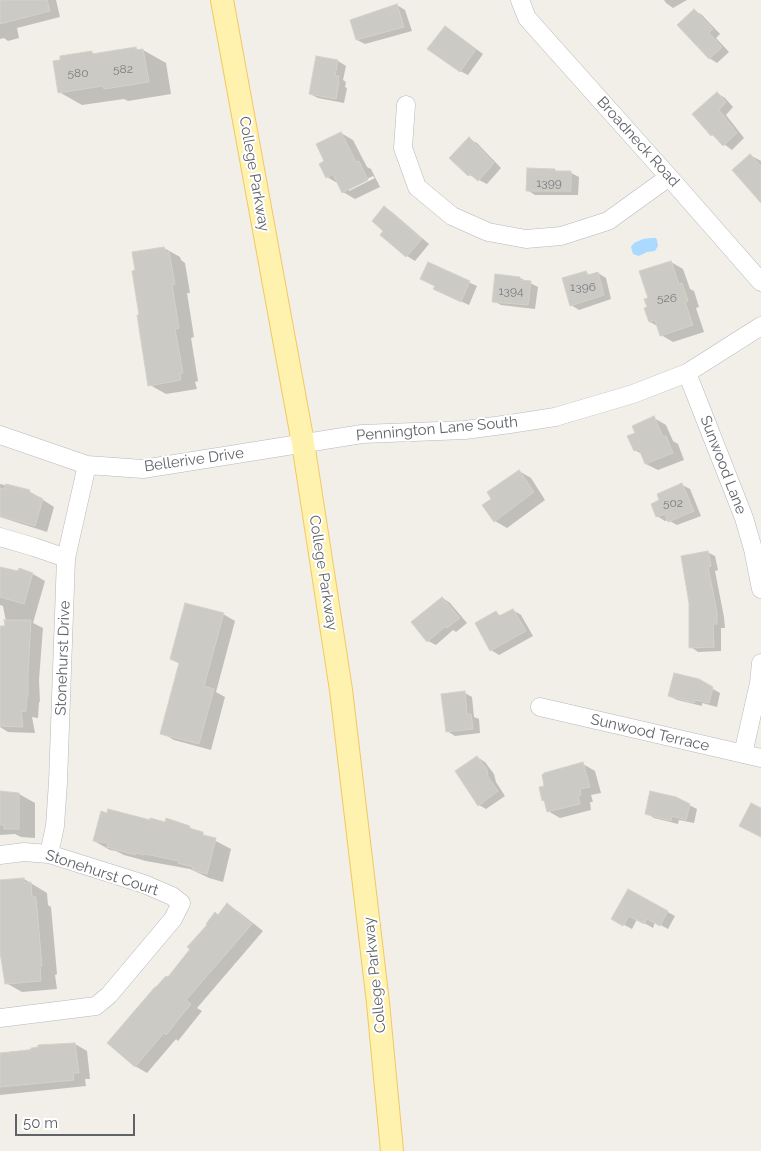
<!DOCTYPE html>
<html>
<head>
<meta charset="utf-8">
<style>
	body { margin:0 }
	#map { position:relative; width:761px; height:1151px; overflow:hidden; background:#f1efe8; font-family:Raleway,sans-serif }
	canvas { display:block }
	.scale { position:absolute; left:15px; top:1114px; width:120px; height:22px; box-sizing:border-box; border:2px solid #5f6368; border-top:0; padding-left:6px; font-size:15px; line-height:18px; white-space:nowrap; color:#5f6368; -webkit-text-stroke:4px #fff; paint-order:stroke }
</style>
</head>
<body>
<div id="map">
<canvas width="761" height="1151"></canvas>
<div class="scale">50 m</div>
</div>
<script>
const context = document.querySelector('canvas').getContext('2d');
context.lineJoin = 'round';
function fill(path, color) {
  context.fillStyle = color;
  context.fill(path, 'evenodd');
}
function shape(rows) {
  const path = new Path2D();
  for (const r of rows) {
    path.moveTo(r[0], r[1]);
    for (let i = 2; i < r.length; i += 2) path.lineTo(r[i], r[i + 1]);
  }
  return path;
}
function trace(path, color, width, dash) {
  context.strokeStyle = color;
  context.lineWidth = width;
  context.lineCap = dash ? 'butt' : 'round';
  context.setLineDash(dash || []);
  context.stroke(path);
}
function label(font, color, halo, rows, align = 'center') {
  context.font = font + ' Raleway,sans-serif';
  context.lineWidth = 4;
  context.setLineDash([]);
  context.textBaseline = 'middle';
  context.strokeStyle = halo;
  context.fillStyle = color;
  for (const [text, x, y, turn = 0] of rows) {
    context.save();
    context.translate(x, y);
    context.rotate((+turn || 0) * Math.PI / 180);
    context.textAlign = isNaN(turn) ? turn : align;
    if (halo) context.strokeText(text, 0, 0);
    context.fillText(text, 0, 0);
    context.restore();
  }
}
const water = shape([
	[651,238,656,238,657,240,658,246,655,251,647,252,639,256,633,254,631,247,634,243,643,239]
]);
const shadow = shape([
	[0,0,56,0,60,17,17,28,19,38,8,41,4,38,0,39],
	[664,0,687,0,673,8,666,3],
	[397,5,405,10,412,31,365,44,357,40],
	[694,10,702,15,720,34,716,38,729,52,717,63,709,58],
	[453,32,483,54,468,75,460,71],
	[135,48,140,50,143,50,166,63,171,94,128,101,124,99,82,105,59,92,91,52,96,55],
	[317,57,338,61,346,66,343,80,346,82,345,87,347,88,344,103,318,98,310,94],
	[717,93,725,98,733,107,726,115,744,138,732,150,712,135],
	[341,133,353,140,367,167,371,169,380,187,355,199,343,192,339,184,327,177,326,162],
	[373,176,375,178,349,191,349,188],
	[469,139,477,143,501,168,487,184,469,175],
	[750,155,761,161,761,201],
	[554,170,558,172,571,173,579,177,578,195,535,195,527,190],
	[384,208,392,212,429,244,415,261,407,256,382,235,385,231],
	[164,248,180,257,181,260,185,263,190,293,187,293,194,337,191,338,198,381,195,382,197,389,166,394,150,385,141,315],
	[671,262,683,269,690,289,694,291,699,307,696,308,704,332,673,342,661,335,659,327,650,322,649,308,649,298],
	[428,264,477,286,469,305,443,293,436,287,421,279],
	[586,273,591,275,598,273,606,278,611,299,579,310,571,305],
	[520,278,538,287,535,309,501,305,493,301],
	[654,418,666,425,673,441,678,444,684,460,658,470,646,464,643,455,635,450,636,434],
	[519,471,531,478,545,500,507,528,495,521,493,499],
	[0,484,29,491,54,507,47,532,0,517],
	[682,485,690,489,701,516,677,525,668,520,665,521,657,516],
	[707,552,715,556,718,570,715,571,724,617,725,628,721,628,721,651,698,652,691,647],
	[0,568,33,574,45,581,33,623,43,628,39,680,40,702,39,702,38,718,32,717,35,733,8,732,0,727,0,627,7,627,3,606,0,605],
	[443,598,450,603,467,623,456,632,453,630,436,645,428,641],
	[513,610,521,615,533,636,499,655,491,650,496,613,502,616],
	[223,614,235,621,216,692,225,697,211,750,174,740,162,733],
	[699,681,720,693,717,707,702,703,702,706,677,700,669,696],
	[465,693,472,697,474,717,479,719,480,733,455,736,447,731],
	[477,757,485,762,494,774,496,782,505,796,486,809,479,805],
	[583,764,595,771,601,793,591,795,593,802,590,802,591,810,560,818,548,811,546,802,543,800],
	[0,791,19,794,35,803,35,838,21,837,15,834,0,835],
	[689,805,697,809,694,823,679,820,678,824,654,818,646,813],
	[151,821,189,827,231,849,223,882,209,878,190,869,146,861,124,855,116,851,110,850,94,841],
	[24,879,47,893,48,905,51,907,57,974,55,975,57,989,22,992,6,983,0,938,0,881],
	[628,890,675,916,668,929,655,922,653,928,637,919,632,929,613,919],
	[228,905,239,912,263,931,197,1008,202,1011,178,1041,176,1039,147,1073,135,1066,218,916],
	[75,1044,87,1051,90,1079,85,1079,86,1086,0,1095,0,1053]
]);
const building = shape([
	[0,0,47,0,50,11,0,24,0,0],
	[397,4,404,27,356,40,350,20,397,4],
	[694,9,713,29,709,33,722,47,709,59,677,25,694,9],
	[445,26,476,49,460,72,427,49,445,26],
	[136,47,136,50,143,49,149,82,104,89,103,86,58,93,53,61,60,60,60,56,92,51,92,54,98,53,136,47],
	[316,56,338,60,335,76,339,76,338,82,339,82,336,99,309,94,316,56],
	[717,92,726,102,719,110,737,133,723,146,712,134,711,136,692,114,717,92],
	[341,132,356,162,359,161,368,180,342,193,333,174,326,178,319,164,324,161,316,144,341,132],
	[469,137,494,163,478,181,470,174,468,176,449,158,469,137],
	[750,154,761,166,761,203,732,170,750,154],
	[527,168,555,169,555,171,571,171,571,191,526,191,527,168],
	[384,206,422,239,406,257,380,235,383,231,372,221,384,206],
	[164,247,166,253,169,252,175,284,172,285,179,328,175,329,183,373,180,373,181,380,148,386,137,315,139,315,132,271,135,270,132,252,164,247],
	[671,261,679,284,682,283,688,301,685,302,693,325,660,336,655,320,649,322,644,308,647,307,644,299,648,298,639,271,671,261],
	[428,262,470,281,461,302,433,289,435,286,420,279,428,262],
	[586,271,588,275,598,272,604,295,570,306,562,278,586,271],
	[495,274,520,277,520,280,531,281,528,305,492,302,495,274],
	[654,416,663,437,666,436,673,453,645,464,639,449,634,451,627,436,635,433,632,426,654,416],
	[519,470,534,492,494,522,482,505,491,499,487,492,519,470],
	[682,483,694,511,668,522,665,514,656,517,651,504,659,500,657,494,682,483],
	[6,484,30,490,29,492,43,499,35,526,0,516,0,488,4,489,6,484],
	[708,551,711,566,708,567,717,612,717,624,713,624,714,647,689,648,689,603,681,556,708,551],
	[0,567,18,571,19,568,33,573,24,604,0,597,0,567],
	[442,597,460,618,447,628,446,626,427,642,411,622,442,597],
	[185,603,224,613,204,686,214,689,199,744,160,734,179,663,170,659,185,603],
	[513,609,526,631,490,651,475,623,496,611,499,616,513,609],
	[4,620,31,620,28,673,28,696,27,696,26,712,21,711,23,727,0,726,0,626,5,626,4,620],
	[674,673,699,679,713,687,709,703,695,700,694,703,668,696,674,673],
	[465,691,467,714,471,714,473,729,446,732,441,694,465,691],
	[477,756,487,769,488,777,498,791,478,806,455,771,477,756],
	[583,762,590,787,580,789,581,795,578,796,580,804,547,812,544,800,542,801,539,787,544,786,542,775,544,773,583,762],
	[0,791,19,793,19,829,4,829,4,825,0,825,0,791],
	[650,791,676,797,690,804,686,820,672,816,671,821,645,814,650,791],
	[751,803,761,808,761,837,739,826,751,803],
	[108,809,150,820,150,818,165,822,166,818,190,826,189,828,203,832,203,835,216,838,207,874,192,870,193,867,178,863,179,861,145,854,144,855,136,853,135,855,107,847,108,843,93,841,101,811,107,813,108,809],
	[24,878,24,883,31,882,32,897,36,897,42,966,40,966,41,981,5,984,0,952,0,880,24,878],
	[628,889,668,911,660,926,647,919,644,924,629,916,623,926,611,919,628,889],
	[227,903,252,924,186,1000,191,1004,166,1035,164,1033,135,1067,107,1043,155,987,156,987,166,976,168,977,190,949,187,947,207,925,206,924,215,912,218,915,227,903],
	[75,1043,79,1073,73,1073,74,1080,0,1087,0,1053,31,1050,31,1048,38,1047,38,1045,75,1043]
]);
const minor = shape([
	[520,0,527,18,669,177,761,282],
	[406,105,403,148,417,187,452,216,488,232,526,239,561,236,608,221,669,177],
	[687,373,744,518,753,549,761,589],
	[0,435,87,465,143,469,362,434,465,430,510,424,555,417,633,394,687,373,761,326],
	[0,537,34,547,66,558],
	[540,707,761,758],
	[743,754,759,683,761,663],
	[49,854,55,826,58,782,66,558,87,465],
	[0,855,24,852,49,854,144,884,172,896,181,903,173,919,109,995,96,1006,0,1018]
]);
const major = shape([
	[222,0,303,443,341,690,378,1003,392,1151]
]);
const numberNames = [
	["582",123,69],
	["580",78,73],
	["1399",549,183],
	["1396",583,287],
	["1394",511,291],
	["526",667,298],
	["502",673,503]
];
const streetNames = [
	["Broadneck Road",638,142,48],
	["College Parkway",254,174,80],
	["Pennington Lane South",437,429,-5],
	["Bellerive Drive",194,460,-8],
	["Sunwood Lane",723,465,69],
	["College Parkway",323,573,81],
	["Stonehurst Drive",63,658,-88],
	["Sunwood Terrace",650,733,13],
	["Stonehurst Court",102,873,18],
	["College Parkway",375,975,-96]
];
fill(water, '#aadaff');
fill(shadow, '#0003');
fill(building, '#cccac5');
trace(building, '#d6d1c6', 1);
trace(minor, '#b5b8bc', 19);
trace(major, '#f2c960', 24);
trace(minor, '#fff', 18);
trace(major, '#fff2af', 22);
label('12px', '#7a7d7f', null, numberNames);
label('15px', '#5f6368', '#fff', streetNames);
</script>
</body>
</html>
